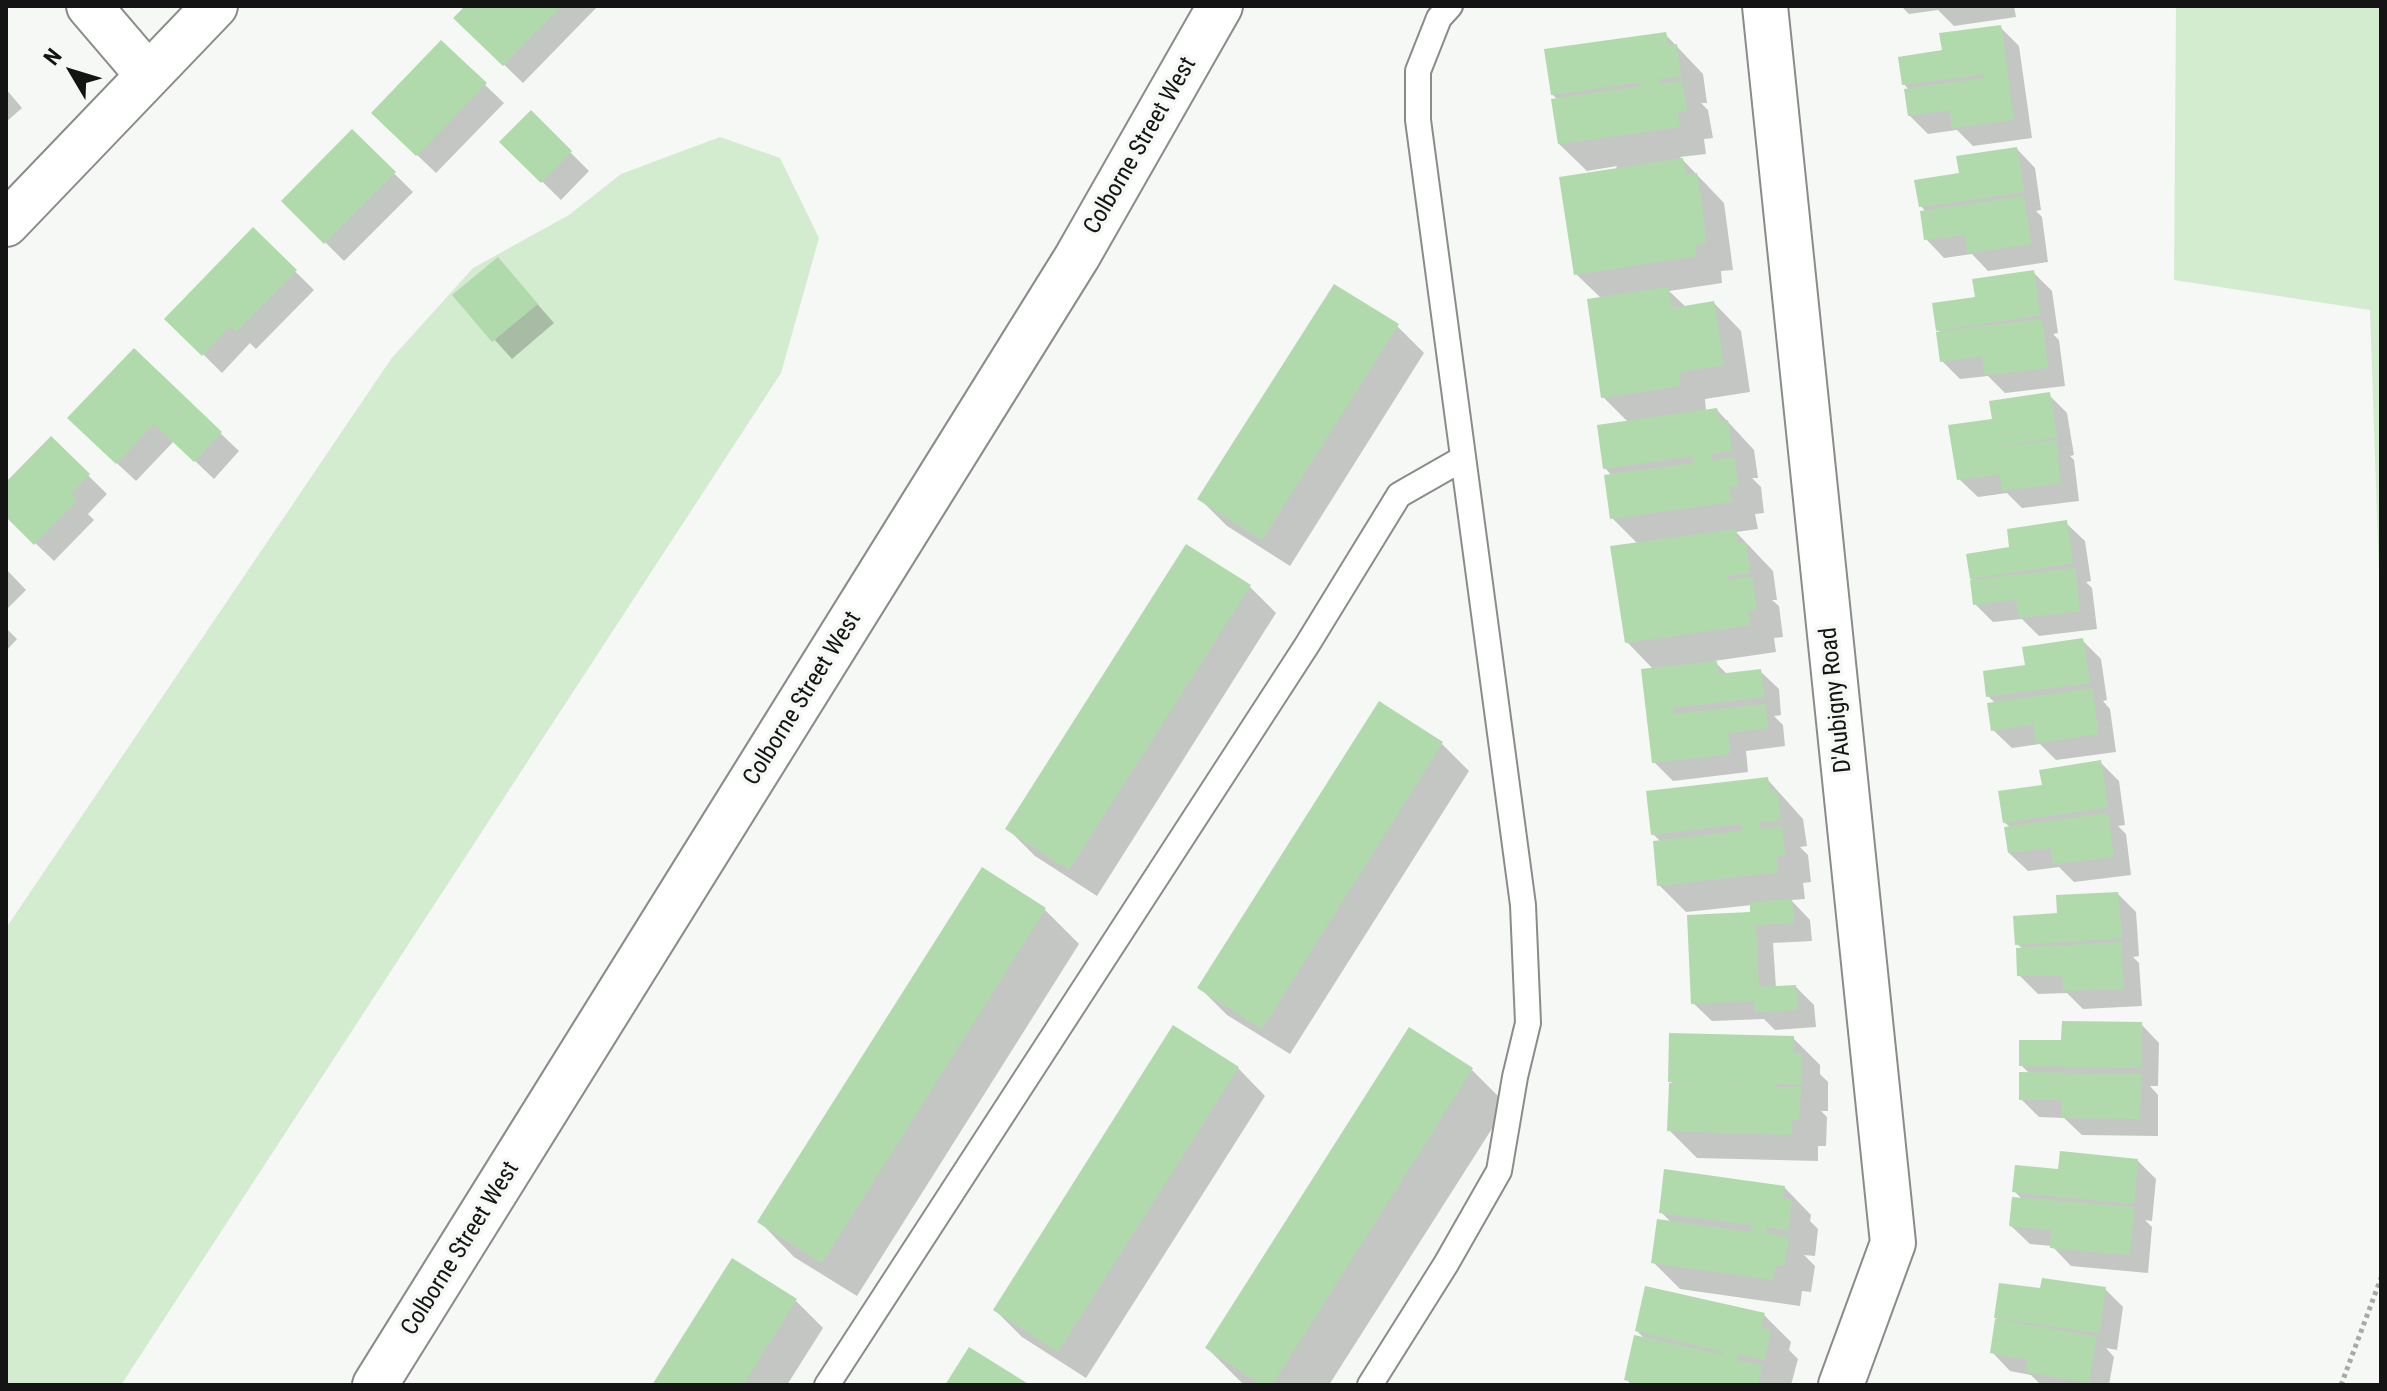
<!DOCTYPE html>
<html>
<head>
<meta charset="utf-8">
<style>
	body { margin:0 }
	#map { position:relative; width:2387px; height:1391px; overflow:hidden; background:#f5f8f4; font-family:"Roboto Condensed",sans-serif }
	canvas { display:block }
	.frame { position:absolute; inset:0; border:8px solid #131413; pointer-events:none }
	.north { position:absolute; left:32px; top:32px; width:80px; height:80px; -webkit-text-stroke:6px #f5f8f4; paint-order:stroke; rotate:308deg; font-size:22px; font-weight:700; line-height:32px; text-align:center; color:#131413 }
	.north::after { content:''; display:block; margin:auto; width:28px; height:36px; background:#131413; clip-path:polygon(50% 0,100% 100%,50% 72%,0 100%) }
</style>
</head>
<body>
<div id="map">
<canvas width="2387" height="1391"></canvas>
<div class="frame"></div>
<div class="north">N</div>
</div>
<script>
const context = document.querySelector('canvas').getContext('2d');
context.lineJoin = 'round';
function fill(path, color) {
  context.fillStyle = color;
  context.fill(path, 'evenodd');
}
function shape(rows) {
  const path = new Path2D();
  for (const r of rows) {
    path.moveTo(r[0], r[1]);
    for (let i = 2; i < r.length; i += 2) path.lineTo(r[i], r[i + 1]);
  }
  return path;
}
function trace(path, color, width, dash) {
  context.strokeStyle = color;
  context.lineWidth = width;
  context.lineCap = dash ? 'butt' : 'round';
  context.setLineDash(dash || []);
  context.stroke(path);
}
function label(font, color, halo, rows, align = 'center') {
  context.font = font + ' "Roboto Condensed",sans-serif';
  context.lineWidth = 7;
  context.setLineDash([]);
  context.textBaseline = 'middle';
  context.strokeStyle = halo;
  context.fillStyle = color;
  for (const [text, x, y, turn = 0] of rows) {
    context.save();
    context.translate(x, y);
    context.rotate((+turn || 0) * Math.PI / 180);
    context.textAlign = isNaN(turn) ? turn : align;
    if (halo) context.strokeText(text, 0, 0);
    context.fillText(text, 0, 0);
    context.restore();
  }
}
const green = shape([
	[2176,6,2381,6,2381,635,2370,310,2174,280],
	[720,137,780,158,819,238,781,373,121,1385,6,1385,6,928,391,359,473,268,569,215,621,174]
]);
const shadow = shape([
	[468,6,598,6,523,83,456,18],
	[1901,6,2014,6,2016,17,1954,26,1938,10,1909,14],
	[2000,27,2019,46,2032,138,1973,146,1957,130,1928,134,1909,115,1909,90,1904,84,1944,52],
	[1665,34,1703,74,1707,103,1701,103,1708,110,1713,138,1704,139,1706,154,1680,157,1724,203,1733,270,1721,271,1722,283,1669,291,1686,307,1714,303,1741,331,1750,392,1705,399,1706,411,1717,410,1754,450,1758,478,1752,478,1761,487,1764,513,1755,514,1758,529,1736,532,1773,571,1777,600,1772,600,1779,606,1783,637,1774,638,1776,652,1714,661,1728,675,1760,671,1779,689,1781,715,1774,716,1783,725,1785,746,1746,751,1748,772,1673,781,1654,762,1654,670,1627,642,1638,544,1612,518,1612,476,1605,468,1628,422,1603,397,1602,299,1576,274,1617,166,1587,171,1559,144,1558,100,1552,94],
	[441,43,504,103,436,173,392,131],
	[6,89,22,108,6,122],
	[531,113,589,171,561,200,502,142],
	[352,132,413,192,344,261,284,201],
	[2017,149,2035,168,2041,210,2036,211,2042,217,2048,262,1988,271,1972,254,1944,258,1926,239,1926,212,1921,206,1961,175],
	[253,230,314,290,256,349,250,343,222,373,167,318],
	[498,259,554,323,512,359,455,296],
	[2033,272,2052,291,2058,333,2053,334,2059,340,2065,386,2005,393,1988,376,1960,379,1942,361,1942,334,1938,330,1977,298],
	[1397,326,1424,353,1290,566,1227,526,1200,499],
	[134,351,239,451,214,479,174,441,136,481,88,436],
	[2049,395,2067,413,2074,455,2070,456,2074,460,2079,501,2022,508,2007,493,1978,497,1959,479,1994,421],
	[51,439,107,494,88,514,94,520,54,561,6,515,6,485],
	[2066,523,2085,541,2091,581,2086,582,2092,588,2097,629,2039,636,2022,619,1993,622,1975,604,1968,556,2012,549],
	[6,569,26,590,6,610],
	[1249,586,1276,613,1097,896,1035,856,1008,829],
	[6,628,17,639,6,651],
	[2083,641,2101,659,2107,700,2103,701,2110,709,2116,752,2056,760,2040,744,2012,748,1993,730,1996,704,1988,696,2027,667],
	[1379,704,1442,744,1469,771,1290,1054,1227,1015,1200,988],
	[2100,762,2119,781,2125,825,2118,826,2126,834,2131,875,2074,882,2059,867,2028,871,2009,853,2011,828,2004,822,2044,787],
	[1767,779,1803,819,1807,846,1800,847,1808,855,1811,882,1803,883,1805,899,1791,900,1810,920,1812,941,1773,943,1776,988,1796,987,1814,1005,1816,1027,1775,1030,1764,1019,1712,1021,1693,1003,1753,914,1752,905,1686,912,1659,885,1661,842,1653,834],
	[2118,894,2136,912,2139,956,2133,957,2139,963,2142,1006,2083,1009,2067,993,2038,994,2019,975,2023,949,2017,944],
	[1044,909,1079,944,857,1296,794,1257,760,1222],
	[2141,1024,2159,1043,2158,1086,2150,1086,2158,1095,2158,1136,2082,1135,2064,1118,2039,1117,2021,1099,2030,1074,2021,1065,2063,1042],
	[1174,1028,1238,1068,1265,1096,1086,1378,1022,1337,995,1310],
	[1793,1038,1820,1065,1820,1074,1828,1082,1828,1111,1821,1111,1827,1117,1826,1146,1818,1146,1818,1161,1697,1158,1669,1130,1675,1086,1670,1081],
	[1472,1070,1507,1105,1329,1385,1246,1385,1242,1383,1207,1348],
	[2137,1160,2156,1179,2152,1221,2145,1220,2152,1227,2148,1273,2071,1266,2052,1246,2030,1244,2011,1226,2022,1199,2014,1191,2060,1171],
	[1784,1187,1811,1215,1810,1221,1818,1229,1815,1256,1804,1255,1815,1266,1811,1292,1802,1291,1800,1306,1680,1289,1653,1262,1672,1223,1661,1212],
	[2001,1285,2042,1291,2105,1289,2123,1307,2117,1350,2106,1348,2114,1357,2109,1385,2041,1385,2031,1375,2010,1371,1992,1352],
	[796,1301,823,1328,787,1385,654,1385],
	[1764,1315,1791,1342,1789,1350,1798,1359,1791,1385,1776,1383,1779,1385,1632,1385,1626,1379,1646,1340,1637,1331]
]);
const building = shape([
	[465,6,562,6,503,66,453,18],
	[2001,25,2014,120,1952,128,1950,110,1908,116,1904,89,1985,78,1984,74,1902,85,1898,57,1942,50,1939,33],
	[1666,32,1669,46,1677,44,1681,76,1659,79,1660,84,1682,81,1687,111,1678,112,1680,127,1558,144,1551,99,1641,86,1640,82,1551,95,1544,49],
	[441,40,487,83,416,156,371,113],
	[531,110,572,151,541,183,499,142],
	[352,129,396,172,324,244,281,201],
	[2017,147,2024,192,1919,207,1914,180,1959,173,1956,156],
	[1683,158,1686,175,1697,173,1702,206,1706,243,1695,245,1696,256,1574,275,1559,177],
	[2024,196,2031,244,1967,253,1965,235,1924,240,1920,211],
	[253,227,297,270,236,332,230,326,202,356,164,319],
	[498,257,538,304,492,342,452,295],
	[2034,270,2040,315,1936,331,1932,303,1975,297,1972,279],
	[1334,284,1399,324,1262,540,1197,499],
	[1668,287,1672,308,1714,301,1724,365,1679,372,1680,386,1601,398,1587,299],
	[2042,319,2048,368,1985,375,1982,356,1940,362,1936,332],
	[134,348,222,432,194,462,154,424,116,464,67,418],
	[2050,392,2057,437,1988,448,2056,440,2061,483,2002,491,2000,474,1957,480,1948,425,1992,419,1989,401],
	[1717,408,1720,422,1728,420,1732,451,1712,454,1712,460,1734,457,1738,486,1729,487,1732,502,1610,519,1604,475,1693,463,1692,456,1603,469,1597,425],
	[51,436,90,474,71,494,77,501,34,545,6,517,6,482],
	[2067,520,2073,563,1970,579,1966,554,2009,547,2007,529],
	[1736,529,1738,543,1746,542,1750,573,1728,576,1728,580,1752,577,1757,610,1748,611,1750,625,1625,643,1610,546],
	[1186,544,1251,585,1069,870,1005,829],
	[2075,568,2080,611,2019,618,2016,600,1973,605,1970,580],
	[2083,638,2090,683,1986,697,1983,671,2025,665,2022,647],
	[1717,661,1718,674,1761,669,1764,697,1673,708,1674,714,1765,704,1768,728,1728,733,1730,754,1652,763,1641,669],
	[2092,688,2099,734,2036,743,2033,724,1991,731,1987,703],
	[1379,701,1443,742,1262,1029,1197,988],
	[2101,760,2108,807,2003,823,1998,791,2042,785,2039,770],
	[1768,777,1770,791,1777,790,1781,820,1760,822,1761,829,1782,826,1785,856,1776,856,1779,872,1657,886,1653,841,1742,831,1741,824,1651,835,1646,791],
	[2108,813,2114,857,2053,864,2051,848,2008,853,2004,827],
	[982,867,1046,908,822,1263,757,1222],
	[2118,892,2122,938,2015,945,2013,916,2057,913,2056,895],
	[1792,899,1794,923,1756,925,1759,987,1796,985,1798,1010,1755,1012,1754,1001,1691,1004,1687,915,1750,912,1750,902],
	[2121,942,2124,989,2063,991,2062,975,2017,976,2016,948],
	[2062,1021,2142,1022,2141,1068,2019,1066,2019,1040,2061,1040],
	[1173,1025,1239,1067,1058,1352,993,1310],
	[1409,1027,1473,1068,1272,1385,1262,1385,1205,1348],
	[1669,1033,1794,1036,1794,1053,1802,1053,1802,1085,1776,1084,1776,1087,1801,1087,1799,1120,1792,1120,1792,1135,1667,1131,1669,1083,1760,1085,1668,1082],
	[2019,1072,2141,1074,2140,1119,2061,1118,2061,1100,2019,1100],
	[2060,1151,2138,1159,2134,1204,2012,1192,2015,1165,2058,1169],
	[1664,1169,1785,1186,1783,1199,1792,1200,1788,1230,1767,1227,1766,1233,1789,1237,1784,1266,1776,1265,1773,1280,1651,1263,1657,1219,1751,1232,1752,1225,1659,1213],
	[2012,1197,2134,1207,2130,1255,2050,1248,2051,1230,2009,1226],
	[732,1258,797,1299,743,1385,652,1385],
	[2042,1278,2106,1287,2099,1333,1994,1318,1999,1283,2040,1288],
	[1645,1286,1765,1313,1761,1328,1771,1330,1764,1360,1738,1354,1737,1360,1762,1366,1758,1385,1646,1385,1624,1380,1634,1335,1723,1355,1724,1352,1635,1331],
	[1995,1319,2097,1337,2089,1383,2026,1372,2028,1360,1990,1353],
	[969,1347,1030,1385,945,1385]
]);
const path = shape([
	[2341,1385,2381,1278]
]);
const service = shape([
	[827,1385,1307,645,1399,495,1462,459],
	[1370,1385,1446,1264,1499,1171,1515,1077,1528,1023,1523,905,1418,120,1418,71,1439,18,1450,6]
]);
const minor = shape([
	[89,6,148,75],
	[1765,6,1893,1243,1841,1385],
	[6,224,215,6]
]);
const secondary = shape([
	[375,1385,1077,257,1220,6]
]);
const streetNames = [
	["Colborne Street West",1141,146,-60],
	["Colborne Street West",803,699,-58],
	["D'Aubigny Road",1837,700,-96],
	["Colborne Street West",461,1249,-58]
];
fill(green, '#d3eccf');
fill(shadow, '#0003');
fill(building, '#b0daab');
trace(service, '#898c88', 28);
trace(minor, '#898c88', 48);
trace(secondary, '#898c88', 48);
trace(path, '#a7a9a6', 5, [4, 4]);
trace(service, '#fff', 24);
trace(minor, '#fff', 44);
trace(secondary, '#fff', 44);
label('24px', '#131413', '#f5f8f4', streetNames);
</script>
</body>
</html>
